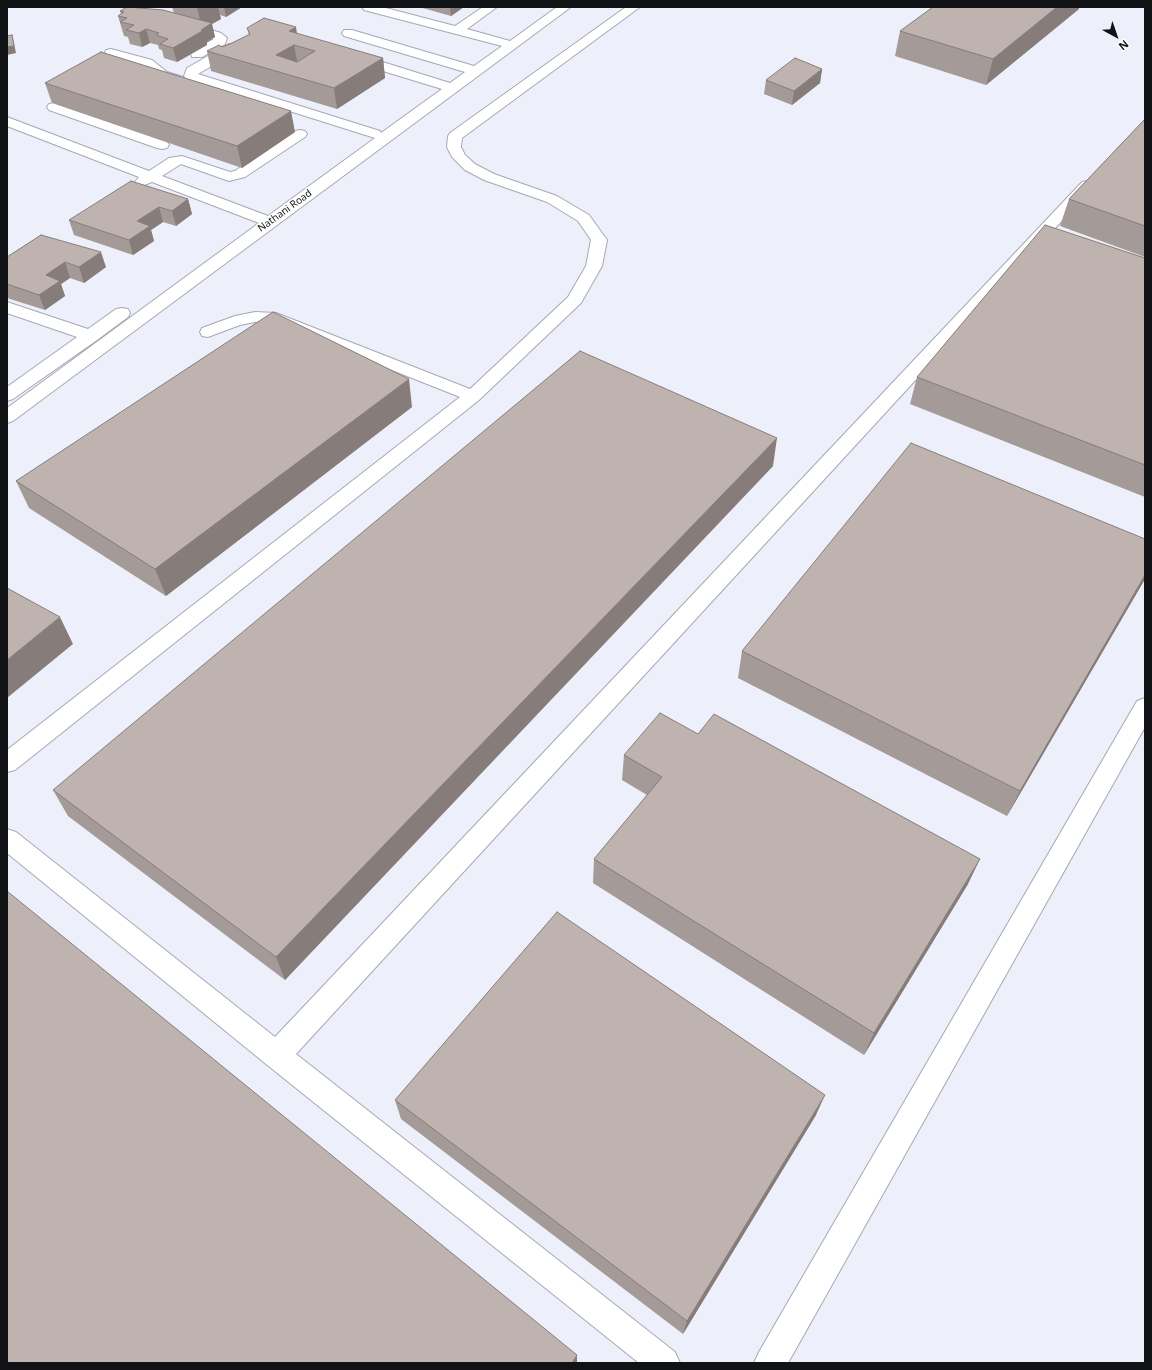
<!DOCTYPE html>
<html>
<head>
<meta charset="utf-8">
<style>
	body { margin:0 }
	#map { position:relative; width:1152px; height:1370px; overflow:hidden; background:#edf0fa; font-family:"Noto Sans",sans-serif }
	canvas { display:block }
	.frame { position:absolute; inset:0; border:8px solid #111216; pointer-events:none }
	.north { position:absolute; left:1096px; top:16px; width:40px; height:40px; -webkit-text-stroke:3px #fdfefd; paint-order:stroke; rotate:140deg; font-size:11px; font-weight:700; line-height:16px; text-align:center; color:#111216 }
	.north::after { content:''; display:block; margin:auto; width:14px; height:18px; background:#111216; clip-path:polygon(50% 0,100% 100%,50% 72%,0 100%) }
</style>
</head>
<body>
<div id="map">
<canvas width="1152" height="1370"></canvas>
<div class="frame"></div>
<div class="north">N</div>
</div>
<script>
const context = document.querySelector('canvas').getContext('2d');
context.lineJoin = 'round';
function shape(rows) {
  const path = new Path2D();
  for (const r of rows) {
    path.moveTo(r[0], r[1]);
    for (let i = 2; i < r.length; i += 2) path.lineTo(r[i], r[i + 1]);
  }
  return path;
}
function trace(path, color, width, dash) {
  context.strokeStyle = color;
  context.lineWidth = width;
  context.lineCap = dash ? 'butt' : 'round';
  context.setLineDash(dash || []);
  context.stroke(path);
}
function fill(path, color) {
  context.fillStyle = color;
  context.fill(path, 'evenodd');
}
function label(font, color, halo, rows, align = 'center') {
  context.font = font + ' "Noto Sans",sans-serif';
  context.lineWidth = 3;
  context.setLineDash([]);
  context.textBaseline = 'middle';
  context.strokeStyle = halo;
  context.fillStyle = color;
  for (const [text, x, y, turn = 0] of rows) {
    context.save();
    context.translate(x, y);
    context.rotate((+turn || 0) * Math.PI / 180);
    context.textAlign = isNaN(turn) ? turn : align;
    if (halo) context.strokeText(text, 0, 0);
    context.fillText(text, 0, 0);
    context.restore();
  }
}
const minor = shape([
	[362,7,382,7,455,26,483,7,497,7,467,29,510,41,557,7,571,7,13,421,7,423,7,408,259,223,152,182,142,186,137,185,135,182,139,177,7,126,7,117,149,171,169,158,182,156,230,172,235,171,295,131,300,130,305,131,307,134,305,137,245,177,229,181,181,164,162,176,268,216,375,138,188,79,189,81,187,84,182,85,157,78,142,66,106,56,105,53,106,50,111,49,152,60,167,72,186,78,184,76,187,68,229,44,239,44,240,47,239,50,198,74,380,131,381,133,442,89,350,61,348,58,350,55,360,55,450,83,465,72,344,36,342,33,344,30,352,30,474,66,502,46,364,10,362,7],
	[626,7,640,7,462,138,461,147,465,155,475,164,494,174,557,196,589,215,607,240,602,266,581,303,479,400,15,770,7,772,7,750,460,397,273,323,255,322,240,325,208,337,202,336,200,332,202,328,235,316,255,312,276,313,470,389,568,297,586,266,591,240,578,221,547,202,484,180,465,170,452,157,447,147,448,136,450,133,626,7],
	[186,22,221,33,227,38,225,44,202,57,192,57,191,54,192,51,214,39,182,29,180,26,182,23,186,22],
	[54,103,167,142,169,145,167,148,162,149,157,148,49,110,47,107,49,104,54,103],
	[1087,181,1092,182,1094,185,1092,188,296,1054,675,1352,680,1363,639,1363,266,1064,7,853,7,829,16,832,275,1037,1082,182,1087,181],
	[7,302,88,329,116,309,122,308,128,309,130,313,128,317,97,340,13,399,7,401,7,387,77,337,7,313,7,302],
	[1145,698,1145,727,788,1363,754,1363,759,1352,1137,701,1145,698]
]);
const wall = shape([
	[172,7,242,7,226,17,220,15,221,19,212,24,215,37,207,42,207,45,177,62,164,58,162,50,159,49,158,45,150,43,142,47,130,44,128,37,124,36,118,16,121,14,120,11,174,13],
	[419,7,464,7,451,16],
	[933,7,1079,7,1079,9,986,85,895,56,900,31],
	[247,28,297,34,383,58,385,78,337,109,211,71,207,51,222,47,232,43,249,35],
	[822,69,820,83,792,105,764,94,766,80],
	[45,83,295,132,242,168,52,103],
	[1145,119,1145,257,1060,226,1069,199],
	[188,199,192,214,176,226,163,222,151,230,154,241,133,255,74,235,69,220],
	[41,235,106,267,84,283,70,278,61,284,65,296,45,310,7,298,7,257],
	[1145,258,1145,497,910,404,917,377],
	[412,407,166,596,29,508,16,481],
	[773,466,285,980,68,816,53,790],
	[1145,539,1145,579,1007,816,738,678,742,651],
	[624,755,968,884,864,1055,593,883,594,859,647,795,622,780],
	[395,1100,816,1115,683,1334,401,1119]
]);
const shadedWall = shape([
	[197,7,218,7,221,19,212,24,215,37,207,42,207,45,177,62,173,48,202,29],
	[224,7,242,7,226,17],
	[450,7,464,7,451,16],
	[1057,7,1079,7,1079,9,986,85,993,59],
	[296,27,299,46,294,45,298,65,276,55,289,31],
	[146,29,150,43,142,47,139,33],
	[12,35,14,43,16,53,7,55,7,47],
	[383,58,385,78,337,109,334,88],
	[822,69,820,83,792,105,794,91],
	[291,111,295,132,242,168,237,146],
	[188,199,192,214,176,226,172,211],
	[159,207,163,222,151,230,154,241,133,255,129,240,137,221],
	[101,252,106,267,84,283,79,267],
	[65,262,70,278,61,284,65,296,45,310,39,295,46,275],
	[409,379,412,407,166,596,155,569],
	[777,438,773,466,285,980,276,957],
	[1145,575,1145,579,1007,816,1020,791],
	[60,617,73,644,7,698,7,660],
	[980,859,968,884,864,1055,874,1033],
	[825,1095,816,1115,683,1334,687,1321],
	[577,1355,577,1363,572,1363]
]);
const building = shape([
	[127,7,163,10,212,23,201,30,204,30,173,48,160,44,168,39,156,35,159,33,146,29,139,33,126,30,134,25,120,22,127,18,118,16,124,12,120,11,127,7],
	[933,7,1057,7,993,59,900,31,933,7],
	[264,18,296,27,289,31,383,58,334,88,207,51,219,45,222,47,232,43,250,34,247,28,264,18],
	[294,45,315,51,297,62,276,55,294,45],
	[12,35,14,46,7,47,7,36,12,35],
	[101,52,291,111,237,146,45,83,101,52],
	[795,58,822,69,794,91,766,80,795,58],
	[1145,119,1145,226,1069,199,1145,119],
	[131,181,188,199,172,211,159,207,137,221,150,226,129,240,69,220,131,181],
	[1045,225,1145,258,1145,465,917,377,1045,225],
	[41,235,101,252,79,267,65,262,46,275,60,281,39,295,7,284,7,257,41,235],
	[273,312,409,379,155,569,16,481,273,312],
	[580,351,777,438,276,957,53,790,580,351],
	[911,443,1145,539,1145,575,1020,791,742,651,911,443],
	[7,588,60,617,7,660,7,588],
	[660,713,698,734,714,714,980,859,874,1033,594,859,662,777,624,755,660,713],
	[7,891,577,1355,572,1363,7,1363,7,891],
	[557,912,825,1095,687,1321,395,1100,557,912]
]);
const farStreetnames = [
	["Nathani Road",285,211,-36]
];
trace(minor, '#a6a8b2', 2);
fill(minor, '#fff');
fill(wall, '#a49a97');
fill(shadedWall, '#867d7b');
fill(building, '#bfb3b0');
trace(building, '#867d7b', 1);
label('10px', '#111216', '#fdfefd', farStreetnames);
</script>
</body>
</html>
